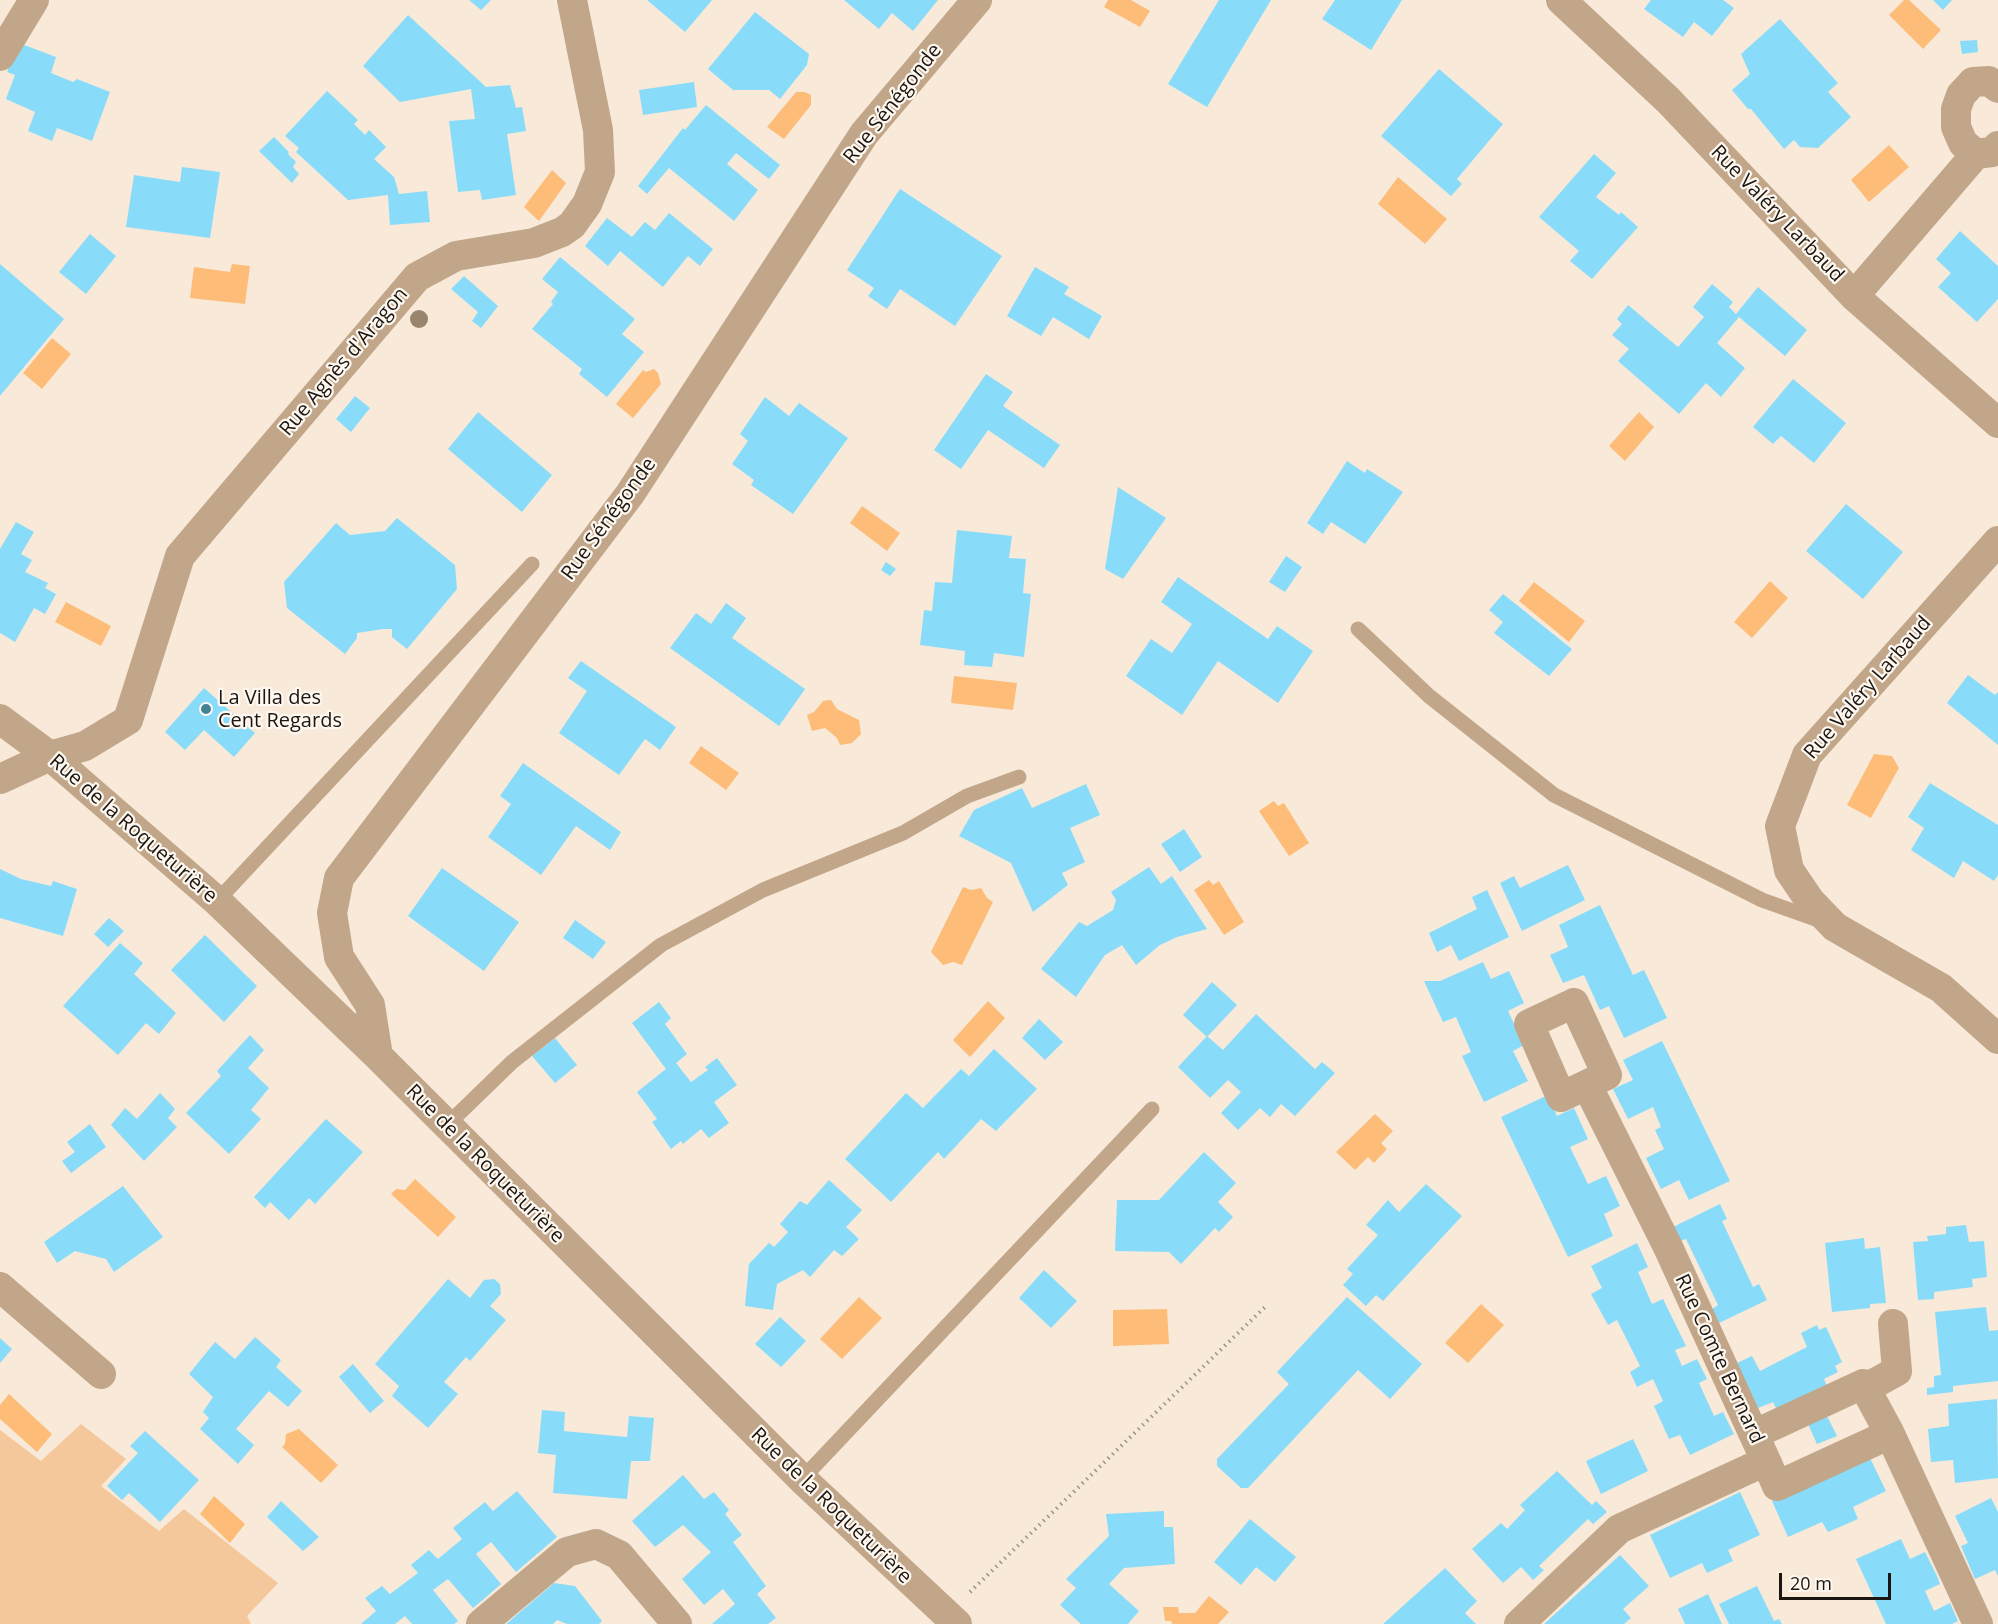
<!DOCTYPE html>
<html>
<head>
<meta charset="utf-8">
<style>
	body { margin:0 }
	#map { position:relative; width:1998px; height:1624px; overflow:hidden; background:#f8e9d9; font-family:"Open Sans",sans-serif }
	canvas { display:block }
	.scale { position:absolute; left:1779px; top:1573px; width:112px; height:27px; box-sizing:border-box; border:3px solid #1b1610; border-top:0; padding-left:8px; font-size:18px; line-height:21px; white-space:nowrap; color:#1b1610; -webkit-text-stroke:4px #fef8f1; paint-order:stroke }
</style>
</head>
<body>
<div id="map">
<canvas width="1998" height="1624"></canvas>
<div class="scale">20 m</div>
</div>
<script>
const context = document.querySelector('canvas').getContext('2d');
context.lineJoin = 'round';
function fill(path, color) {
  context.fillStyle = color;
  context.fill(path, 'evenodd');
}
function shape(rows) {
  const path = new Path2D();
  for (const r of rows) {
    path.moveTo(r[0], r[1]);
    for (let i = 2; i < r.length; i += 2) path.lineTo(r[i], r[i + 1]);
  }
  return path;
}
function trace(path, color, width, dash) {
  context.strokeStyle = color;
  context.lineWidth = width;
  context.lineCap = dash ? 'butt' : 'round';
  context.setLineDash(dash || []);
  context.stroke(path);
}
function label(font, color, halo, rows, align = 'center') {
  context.font = font + ' "Open Sans",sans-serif';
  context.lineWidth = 4.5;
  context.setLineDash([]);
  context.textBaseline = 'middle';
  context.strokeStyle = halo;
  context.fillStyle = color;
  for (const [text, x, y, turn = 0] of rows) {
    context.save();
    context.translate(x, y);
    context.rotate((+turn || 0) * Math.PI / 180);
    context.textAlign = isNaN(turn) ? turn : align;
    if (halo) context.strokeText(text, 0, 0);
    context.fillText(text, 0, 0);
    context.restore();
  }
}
const green = shape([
	[81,1424,126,1459,101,1486,159,1531,184,1509,278,1583,247,1616,251,1624,0,1624,0,1430,41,1461]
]);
const water = shape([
	[1108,0,1131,0,1150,11,1140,27,1104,7],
	[1904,0,1909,0,1941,30,1923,49,1889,15],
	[796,92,805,92,811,95,811,105,784,139,767,127],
	[1889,145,1909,167,1869,202,1851,180],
	[552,170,566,183,539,221,524,207],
	[1398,177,1447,219,1425,244,1378,204],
	[232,264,250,266,245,304,190,298,194,267,230,272],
	[52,338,71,354,42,389,23,373],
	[654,369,658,373,661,384,633,418,616,404,643,370,646,372],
	[1639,412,1654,427,1625,461,1609,446],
	[862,506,900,533,887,551,850,523],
	[1770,581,1788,598,1752,638,1734,622],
	[1534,582,1585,621,1569,642,1519,601],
	[66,602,111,626,101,646,55,622],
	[954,676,1017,683,1013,710,951,703],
	[831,700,837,709,859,720,861,734,852,743,840,745,837,738,825,728,812,731,807,715,814,712,823,701],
	[701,746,739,773,726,790,689,763],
	[1874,754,1892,756,1899,768,1871,818,1847,805],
	[1274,801,1278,806,1284,803,1309,843,1289,856,1259,811],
	[1209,880,1213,885,1219,881,1244,922,1224,935,1194,890],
	[963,887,971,890,981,888,987,898,993,902,962,965,953,962,943,965,931,952],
	[988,1001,1005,1018,970,1057,953,1040],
	[1375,1114,1393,1131,1381,1143,1387,1149,1374,1163,1368,1157,1355,1170,1336,1152],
	[415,1179,456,1217,438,1237,391,1194,396,1189,405,1190],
	[859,1297,882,1318,842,1359,820,1339],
	[1481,1304,1504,1325,1468,1363,1445,1343],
	[1167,1309,1169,1344,1113,1346,1113,1310],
	[9,1394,52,1434,37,1452,0,1419,0,1405],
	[299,1429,338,1465,321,1483,282,1447,285,1444,286,1434],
	[214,1496,245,1524,230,1543,200,1514],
	[1209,1596,1229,1612,1218,1624,1172,1624,1171,1621,1165,1621,1163,1607,1178,1607,1179,1613,1195,1613]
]);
const building = shape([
	[469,0,491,0,481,10],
	[647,0,712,0,685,32],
	[844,0,938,0,913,31,892,13,879,29],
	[1219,0,1271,0,1207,107,1168,84],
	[1335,0,1402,0,1371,50,1322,19],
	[1651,0,1723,0,1734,8,1712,36,1694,22,1683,37,1644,9],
	[1933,0,1952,0,1943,10],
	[755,12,809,54,807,65,780,99,769,90,733,90,708,69],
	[408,15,486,87,510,85,516,108,522,107,526,131,507,134,516,195,482,200,480,190,458,192,449,121,475,119,471,89,400,102,363,66],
	[1780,19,1838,83,1828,92,1851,117,1818,148,1800,147,1794,140,1784,149,1751,109,1748,109,1732,90,1750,74,1741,54],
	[1977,40,1978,52,1962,54,1960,41],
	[19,43,56,57,51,73,73,82,77,79,110,92,92,141,57,128,52,141,28,131,35,112,6,99,15,75,7,72],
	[1439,69,1503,124,1457,179,1462,184,1451,196,1381,136],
	[694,82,697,107,643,115,639,90],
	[327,91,358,120,354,124,365,135,369,130,386,147,374,159,394,177,399,194,427,191,430,222,390,225,388,195,348,200,296,152,299,148,285,136],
	[706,105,780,165,769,179,736,153,727,164,758,190,734,221,669,168,647,194,638,186,683,128,685,130],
	[274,137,289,152,288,154,296,162,293,167,299,174,292,183,259,151],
	[1594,154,1616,173,1596,197,1619,215,1621,212,1638,227,1592,279,1570,261,1579,251,1539,217],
	[182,167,220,172,210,238,126,227,134,175,180,182],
	[900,189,1002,256,955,326,900,289,887,309,868,296,874,288,847,270],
	[669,213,713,249,700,266,688,256,663,287,620,251,608,266,585,246,607,218,632,237,645,222,655,230],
	[1960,231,1998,266,1998,299,1977,322,1938,287,1951,273,1936,259],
	[90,234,116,256,86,294,59,272],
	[560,257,635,319,622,334,644,352,607,397,579,374,582,369,532,329,553,304,551,302,558,292,542,279],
	[0,264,64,319,0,396],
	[1035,267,1069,287,1064,294,1102,316,1089,339,1053,317,1041,336,1007,316],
	[464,276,498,306,481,328,472,321,478,312,451,289],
	[1712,284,1733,302,1729,307,1736,314,1758,287,1807,330,1785,356,1739,317,1717,343,1745,368,1721,397,1706,383,1679,414,1618,361,1629,349,1612,335,1622,324,1617,319,1628,305,1678,347,1704,317,1693,307],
	[986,374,1013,392,1003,406,1060,445,1044,468,988,430,961,469,934,450],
	[1793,379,1846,423,1814,463,1781,436,1773,444,1753,427],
	[355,396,370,408,351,432,336,419],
	[765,397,789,416,799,403,848,438,793,514,751,485,754,480,732,464,748,441,740,434],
	[478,412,552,475,522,512,448,449],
	[1347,461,1365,473,1367,469,1403,492,1365,544,1331,522,1323,534,1307,523],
	[1118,487,1166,518,1123,579,1105,569],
	[1846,504,1903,552,1863,599,1806,551],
	[397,518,455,565,457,589,407,649,392,637,392,629,383,629,357,633,357,638,345,654,287,608,284,582,336,523,350,535,385,531],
	[16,522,34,532,21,554,32,560,25,572,48,583,45,588,56,594,45,614,34,608,15,642,0,633,0,549],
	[957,530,1012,536,1009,558,1026,559,1023,593,1031,594,1024,657,994,653,992,667,964,665,965,651,920,645,924,610,932,611,935,582,952,583],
	[1286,556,1302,567,1285,592,1269,582],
	[886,562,896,569,890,576,881,570],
	[1178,577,1268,639,1277,626,1313,651,1278,703,1218,661,1182,715,1126,676,1151,639,1172,653,1192,624,1161,602],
	[1503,594,1572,649,1549,676,1494,633,1503,622,1489,610],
	[726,603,746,618,732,638,805,689,779,726,670,648,696,613,711,624],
	[581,661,676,727,660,750,645,739,619,775,559,733,587,691,568,678],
	[1968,675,1995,695,1998,692,1998,745,1947,703],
	[204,688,255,733,234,757,204,730,185,750,165,732],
	[523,763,621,832,610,850,576,826,541,875,488,837,511,804,500,796],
	[1930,783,1998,825,1998,875,1994,881,1963,861,1954,878,1911,850,1924,828,1908,817],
	[1086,784,1100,815,1070,828,1085,862,1062,873,1068,885,1033,912,1011,863,959,836,974,810,1022,788,1032,808],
	[1184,829,1202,857,1180,872,1161,844],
	[1568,865,1585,900,1522,931,1500,883,1514,876,1520,888],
	[1149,867,1161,884,1172,876,1207,929,1177,937,1160,945,1136,965,1122,945,1105,955,1076,997,1041,969,1079,922,1087,926,1113,910,1116,900,1111,892],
	[442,868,519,922,484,971,408,916],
	[0,869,21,879,51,886,53,881,77,889,63,936,0,918],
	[1487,890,1509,937,1459,961,1451,945,1437,952,1429,933,1477,909,1472,897],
	[1600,905,1633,975,1644,970,1667,1018,1624,1038,1609,1006,1600,1010,1584,975,1563,983,1550,955,1568,947,1559,925],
	[109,918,124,931,108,947,94,934],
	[575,920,606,942,593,959,563,938],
	[205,935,257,986,224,1022,171,970],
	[120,943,143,963,134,974,176,1013,159,1034,146,1023,118,1055,63,1006],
	[1483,962,1491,979,1509,971,1524,1003,1508,1011,1524,1045,1513,1051,1528,1081,1484,1102,1462,1056,1471,1052,1456,1017,1443,1022,1424,981,1440,981],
	[1212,982,1237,1005,1207,1037,1183,1015],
	[659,1002,671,1018,665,1024,687,1054,676,1063,691,1082,708,1070,705,1067,717,1058,737,1085,714,1102,729,1123,709,1138,701,1129,683,1144,681,1141,671,1149,652,1122,657,1119,637,1092,666,1069,632,1023],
	[1256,1014,1315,1069,1322,1062,1335,1073,1295,1116,1281,1104,1270,1117,1260,1108,1238,1130,1221,1113,1241,1092,1228,1080,1210,1098,1178,1067,1207,1036,1223,1050],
	[1039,1019,1063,1042,1045,1060,1022,1038],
	[250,1035,264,1050,248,1068,269,1088,251,1110,261,1119,229,1154,186,1113,221,1076,217,1071],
	[555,1038,577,1065,555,1083,532,1056],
	[1662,1041,1730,1181,1689,1200,1679,1180,1661,1189,1646,1158,1664,1149,1655,1130,1661,1127,1653,1107,1628,1119,1613,1089,1633,1080,1623,1060],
	[994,1049,1037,1089,996,1131,981,1119,944,1159,938,1152,891,1202,845,1159,906,1093,923,1108,961,1069,969,1076],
	[160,1093,175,1109,168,1118,177,1127,144,1161,111,1125,125,1108,137,1119],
	[1548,1095,1557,1116,1574,1108,1588,1139,1570,1147,1588,1184,1606,1176,1620,1206,1604,1214,1613,1236,1568,1257,1501,1117],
	[326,1119,363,1152,315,1204,309,1198,289,1220,270,1202,265,1208,254,1197],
	[90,1124,106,1147,71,1173,62,1161,75,1152,67,1142],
	[1204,1152,1236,1183,1218,1202,1233,1217,1219,1232,1215,1228,1181,1264,1169,1252,1115,1251,1117,1200,1159,1200],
	[829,1180,862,1210,846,1227,859,1239,842,1256,834,1250,810,1277,803,1270,777,1284,773,1310,745,1306,749,1264,769,1243,774,1247,788,1232,780,1224,800,1201,807,1205],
	[1426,1184,1462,1216,1383,1301,1376,1295,1366,1306,1343,1285,1353,1274,1347,1269,1378,1235,1366,1225,1388,1200,1399,1212],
	[123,1186,163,1237,114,1272,106,1259,75,1251,57,1263,44,1242],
	[1720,1204,1727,1219,1722,1221,1753,1287,1759,1284,1767,1300,1719,1323,1712,1309,1718,1305,1686,1239,1680,1241,1673,1227],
	[1966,1225,1969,1242,1984,1241,1987,1277,1972,1279,1973,1287,1934,1292,1934,1299,1918,1300,1913,1242,1928,1241,1927,1236,1946,1234,1946,1227],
	[1864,1238,1865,1249,1880,1247,1886,1303,1870,1304,1870,1308,1832,1312,1825,1243],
	[1637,1243,1648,1267,1638,1272,1652,1304,1663,1299,1686,1346,1675,1350,1682,1366,1697,1359,1707,1379,1699,1383,1714,1416,1723,1412,1734,1434,1690,1455,1680,1435,1669,1439,1654,1406,1663,1401,1653,1379,1637,1387,1630,1372,1640,1366,1617,1320,1608,1325,1591,1294,1602,1288,1591,1266],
	[1044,1270,1077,1301,1051,1328,1019,1298],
	[448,1279,470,1298,484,1280,494,1279,500,1284,501,1294,490,1306,506,1320,470,1361,466,1357,444,1382,458,1394,428,1428,392,1396,399,1386,375,1364],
	[1347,1297,1422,1364,1390,1399,1358,1370,1248,1488,1241,1488,1217,1466,1217,1459,1289,1384,1277,1372],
	[1986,1307,1989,1331,1998,1330,1998,1381,1953,1386,1953,1392,1927,1395,1927,1388,1934,1387,1934,1376,1941,1375,1935,1312],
	[780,1317,806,1341,781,1367,755,1344],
	[1817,1325,1819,1330,1826,1327,1842,1362,1835,1366,1838,1372,1824,1379,1828,1389,1778,1412,1773,1402,1758,1408,1737,1363,1752,1356,1760,1371,1807,1347,1801,1333],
	[255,1337,281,1360,276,1367,302,1391,288,1407,269,1391,236,1429,254,1445,238,1464,200,1429,209,1418,203,1412,213,1397,189,1374,215,1342,235,1359],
	[0,1338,12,1349,0,1363],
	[353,1364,384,1401,370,1413,339,1377],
	[1997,1399,1998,1478,1955,1483,1953,1460,1931,1462,1928,1429,1949,1426,1948,1404],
	[542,1410,565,1412,564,1431,627,1437,629,1416,654,1418,650,1461,631,1461,627,1499,553,1493,556,1455,538,1453],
	[1826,1414,1837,1436,1817,1444,1807,1422],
	[145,1431,199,1480,160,1522,129,1493,122,1500,107,1486,138,1453,130,1446],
	[1633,1439,1648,1471,1601,1494,1586,1461],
	[1869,1456,1886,1491,1853,1507,1858,1519,1828,1532,1822,1522,1788,1537,1772,1501],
	[1557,1471,1592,1505,1596,1501,1607,1512,1593,1524,1588,1519,1539,1566,1544,1570,1533,1580,1521,1567,1503,1583,1472,1549,1501,1523,1507,1529,1525,1510,1520,1505],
	[683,1475,704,1499,714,1492,729,1510,725,1514,742,1535,733,1542,766,1586,757,1594,776,1618,768,1624,712,1624,735,1604,723,1589,704,1605,682,1579,711,1552,683,1525,655,1547,632,1521],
	[517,1491,557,1537,516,1572,491,1542,476,1554,501,1584,485,1598,473,1608,448,1579,433,1590,458,1621,454,1624,412,1624,405,1616,395,1624,361,1624,376,1611,365,1598,382,1586,390,1594,418,1573,411,1565,429,1550,438,1559,462,1539,453,1528,485,1502,493,1511],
	[1740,1492,1760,1535,1728,1550,1733,1561,1722,1566,1707,1573,1702,1563,1670,1578,1650,1535],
	[1991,1498,1998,1512,1998,1576,1995,1570,1975,1579,1961,1546,1968,1543,1955,1516],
	[281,1501,319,1537,303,1551,267,1517],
	[1164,1511,1164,1527,1173,1527,1175,1564,1124,1568,1109,1584,1139,1611,1128,1624,1081,1624,1060,1605,1076,1588,1066,1579,1109,1536,1106,1514],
	[1250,1519,1296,1557,1275,1582,1256,1567,1241,1585,1214,1562],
	[1901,1539,1910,1559,1925,1552,1937,1576,1940,1584,1925,1591,1934,1611,1950,1603,1958,1621,1952,1624,1886,1624,1856,1559],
	[1620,1555,1649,1586,1623,1609,1631,1618,1624,1624,1544,1624],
	[1445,1568,1477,1601,1465,1613,1476,1624,1383,1624],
	[554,1583,575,1586,602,1621,599,1624,567,1624,557,1620,553,1624,506,1624],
	[1757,1586,1774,1621,1779,1619,1782,1624,1729,1624,1719,1604],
	[1708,1594,1722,1624,1685,1624,1678,1609]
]);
const path = shape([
	[970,1592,1266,1306]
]);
const lane = shape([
	[1358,629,1429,696,1554,795,1762,900,1821,921],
	[217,901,532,564],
	[447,1125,512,1062,661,945,763,890,903,833,967,796,1019,777],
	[802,1479,1152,1109]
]);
const street = shape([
	[1561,0,1668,100,1854,296,1998,423],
	[0,56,34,0],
	[1976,154,1963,143,1956,127,1956,109,1961,95,1973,82,1989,81,1998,88],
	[1854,296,1976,154,1992,152,1998,146],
	[1998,541,1807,755,1780,826,1789,870,1810,901,1835,927,1941,988,1998,1039],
	[0,719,50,756,217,901,378,1056,802,1479,957,1624],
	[0,779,50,756,85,746,128,720,180,556,417,277,456,256,534,243,562,232,572,225,587,204,600,172,598,130,572,0],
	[1574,1003,1607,1075,1561,1097,1529,1024,1574,1003],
	[378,1056,370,1005,339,957,332,913,339,878,630,494,864,134,977,0],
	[0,1287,101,1374],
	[1866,1388,1897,1371,1893,1324],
	[1755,1434,1863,1384,1890,1434,1777,1486,1766,1461],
	[1890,1434,1978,1624],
	[481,1624,567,1552,596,1544,619,1555,677,1624],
	[1519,1624,1619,1529,1766,1461,1668,1247,1587,1085]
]);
const trees = [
	[419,319]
];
const markers = [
	[206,709,6,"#438197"]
];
const streetNames = [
	["Rue Sénégonde",893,104,-52],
	["Rue Valéry Larbaud",1777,214,46],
	["Rue Agnès d'Aragon",344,362,-50],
	["Rue Sénégonde",609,519,-54],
	["Rue Valéry Larbaud",1868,688,-49],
	["Rue de la Roqueturière",133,829,41],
	["Rue de la Roqueturière",485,1164,45],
	["Rue Comte Bernard",1719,1359,65],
	["Rue de la Roqueturière",831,1506,44]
];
const poiNames = [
	["La Villa des",218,698],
	["Cent Regards",218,721]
];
fill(green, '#f5c89b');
fill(water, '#fdbd78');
fill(building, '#88dcfa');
trace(path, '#9f9488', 4, [1.5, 4.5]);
trace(lane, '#c2a689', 15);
trace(street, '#c2a689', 30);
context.fillStyle = '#99846d';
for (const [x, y] of trees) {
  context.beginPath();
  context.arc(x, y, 9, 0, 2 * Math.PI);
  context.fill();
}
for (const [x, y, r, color] of markers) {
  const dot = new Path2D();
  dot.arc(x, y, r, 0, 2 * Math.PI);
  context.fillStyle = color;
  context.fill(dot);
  trace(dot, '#fef8f1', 2);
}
label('20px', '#1b1610', '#fef8f1', streetNames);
label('20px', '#1b1610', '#fef8f1', poiNames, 'left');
</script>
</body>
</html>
